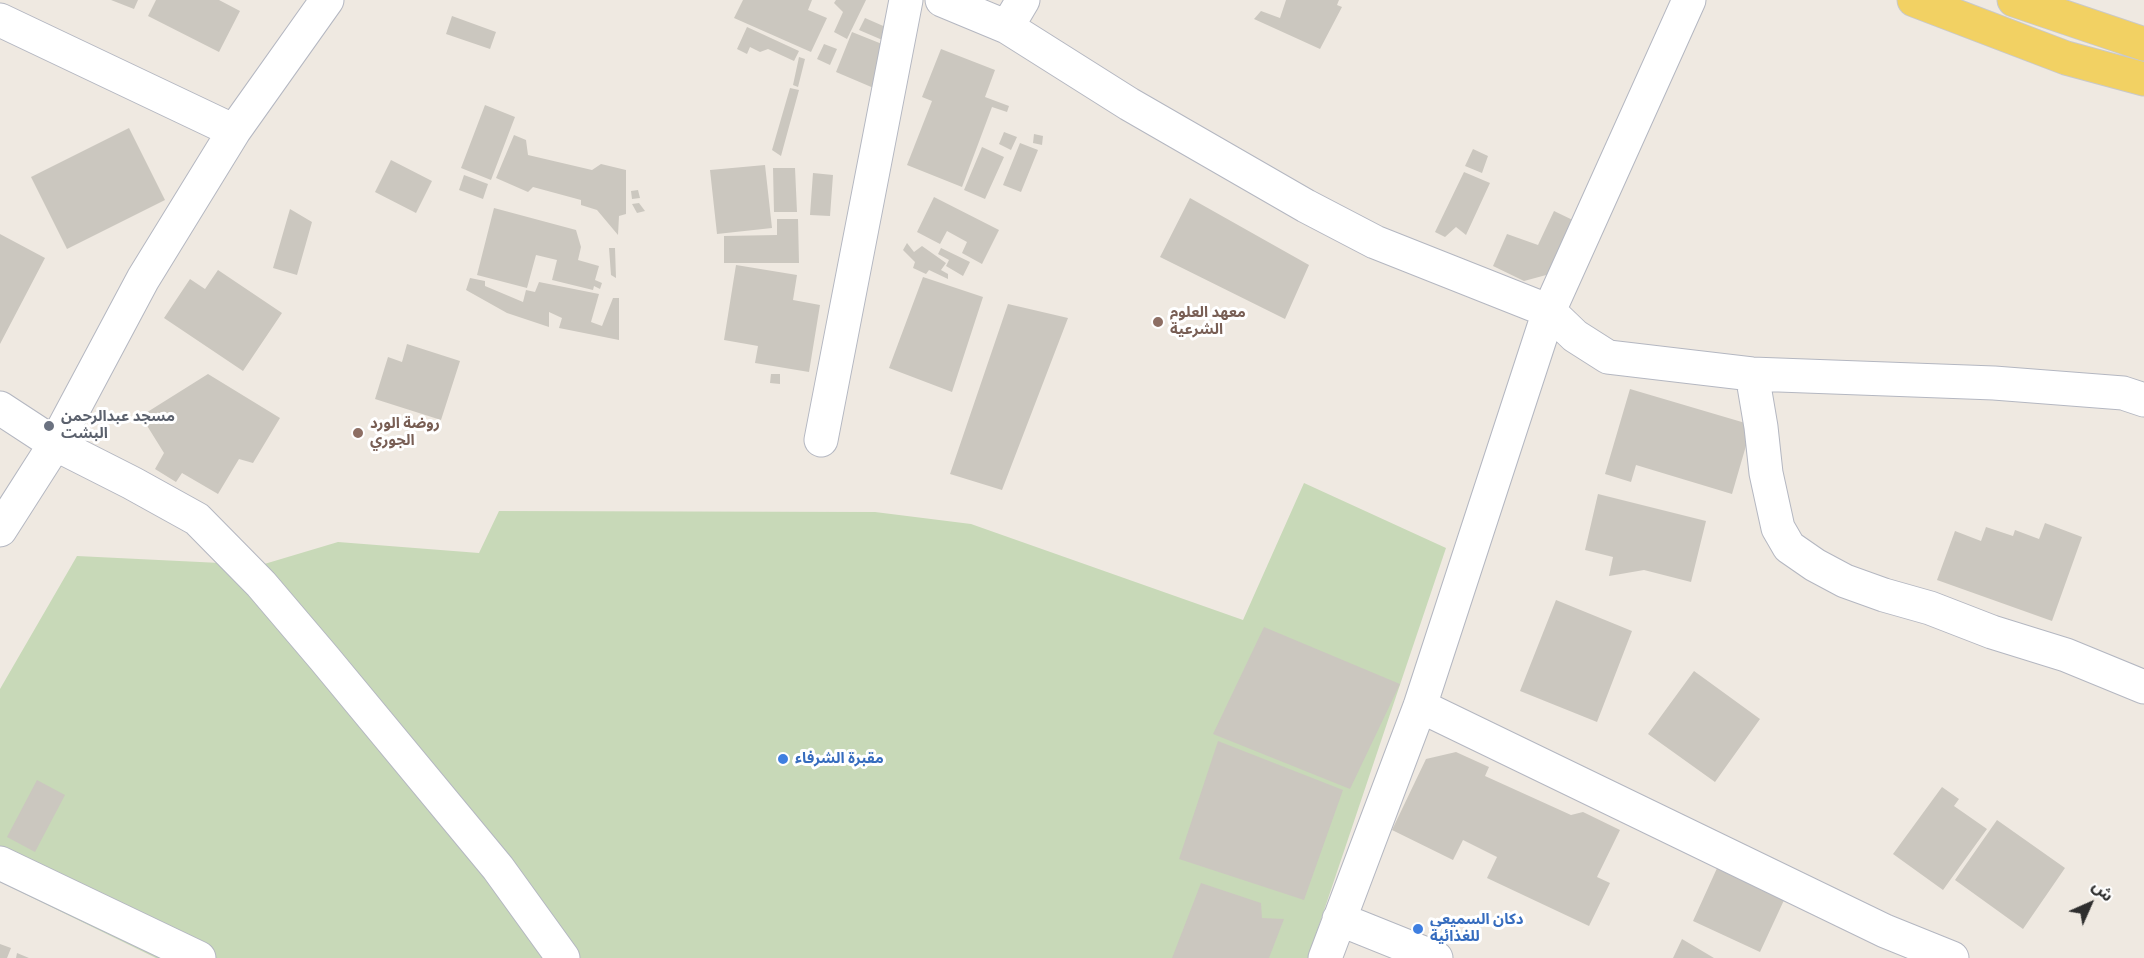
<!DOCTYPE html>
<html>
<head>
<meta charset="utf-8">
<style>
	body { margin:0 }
	#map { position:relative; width:2144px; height:958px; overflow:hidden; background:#efe9e1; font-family:"Roboto Condensed","Noto Sans Arabic",sans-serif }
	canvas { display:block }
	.north { position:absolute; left:2060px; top:874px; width:60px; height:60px; -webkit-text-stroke:4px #fff; paint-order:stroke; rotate:45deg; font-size:16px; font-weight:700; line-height:24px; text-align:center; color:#2e2e2e }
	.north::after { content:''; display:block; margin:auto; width:21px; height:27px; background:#2e2e2e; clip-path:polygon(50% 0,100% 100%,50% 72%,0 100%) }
</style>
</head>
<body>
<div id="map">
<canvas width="2144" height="958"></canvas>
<div class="north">ش</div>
</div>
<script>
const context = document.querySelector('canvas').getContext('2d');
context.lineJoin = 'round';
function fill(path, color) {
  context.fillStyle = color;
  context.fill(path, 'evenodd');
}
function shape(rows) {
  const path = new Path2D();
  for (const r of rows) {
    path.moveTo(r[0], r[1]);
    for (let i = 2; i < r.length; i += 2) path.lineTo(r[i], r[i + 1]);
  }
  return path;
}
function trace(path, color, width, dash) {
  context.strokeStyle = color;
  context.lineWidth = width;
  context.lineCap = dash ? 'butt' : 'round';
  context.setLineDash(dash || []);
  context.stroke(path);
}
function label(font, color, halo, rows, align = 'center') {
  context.font = font + ' "Roboto Condensed","Noto Sans Arabic",sans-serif';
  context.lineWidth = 6;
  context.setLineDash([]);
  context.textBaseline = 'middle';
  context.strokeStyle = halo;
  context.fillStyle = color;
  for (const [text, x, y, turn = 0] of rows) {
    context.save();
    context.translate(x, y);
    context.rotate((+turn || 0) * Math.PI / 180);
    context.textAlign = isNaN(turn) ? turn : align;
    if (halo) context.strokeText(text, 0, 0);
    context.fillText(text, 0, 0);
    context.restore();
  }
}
const cemetery = shape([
	[1304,483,1446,548,1308,958,156,958,0,882,0,689,77,556,261,565,338,542,479,553,499,511,875,512,971,524,1243,620]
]);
const building = shape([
	[111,0,138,0,134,9],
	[156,0,219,0,240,11,219,52,148,16],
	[743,0,812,0,808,10,827,18,811,52,734,18],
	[836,0,866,0,847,39,834,32,843,12,834,3],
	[1286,0,1339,0,1337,5,1342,7,1320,49,1254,19,1261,11,1280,18],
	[452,16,496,32,490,49,446,34],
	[865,18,897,32,894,45,859,30],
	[747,27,799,51,794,61,768,49,760,52,750,47,747,54,737,49],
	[852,32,892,48,876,89,836,72],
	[824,44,837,49,830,65,817,59],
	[941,49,995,70,985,97,1009,106,1007,112,992,107,962,187,907,165,932,101,922,97],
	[799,57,805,59,798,87,793,85],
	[790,88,799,90,781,156,772,150],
	[485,105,515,117,491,180,461,168],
	[129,128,165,200,67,249,31,177],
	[1004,132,1017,137,1011,150,999,144],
	[1034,134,1043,136,1042,145,1033,143],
	[514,135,526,140,528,155,592,170,601,164,626,170,626,214,619,216,618,235,597,210,581,205,581,200,533,187,528,192,496,178],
	[1020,143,1038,150,1021,192,1003,185],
	[982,147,1004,157,985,199,964,190],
	[1473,149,1488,156,1482,173,1465,166],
	[391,160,432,181,416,213,375,192],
	[765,165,772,228,717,234,710,170],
	[773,168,795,168,797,212,774,212],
	[1464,172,1490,183,1466,235,1456,227,1445,237,1435,232],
	[813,173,833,175,830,216,810,215],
	[464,175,488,184,483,199,459,190],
	[638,190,640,198,632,199,631,191],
	[934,197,999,230,982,264,962,253,967,242,947,231,940,244,917,232],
	[1190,198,1309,265,1285,319,1160,257],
	[639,203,645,211,637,213,632,204],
	[494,208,576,230,581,247,578,260,599,266,595,280,602,283,600,289,594,286,593,290,552,280,557,260,536,255,527,288,477,275],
	[290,209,312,222,297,275,273,268],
	[1554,211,1581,224,1561,271,1524,281,1493,266,1507,234,1538,245],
	[777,219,798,219,799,263,724,263,724,236,777,235],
	[0,234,45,258,0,344],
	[907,243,914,252,922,246,946,263,941,270,948,274,948,279,929,270,926,274,913,268,915,262,903,250],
	[609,248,615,248,616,278,611,275],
	[941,248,970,262,963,276,946,266,949,260,938,254],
	[736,265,797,275,793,300,820,305,809,372,755,363,758,346,724,340],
	[218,270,282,313,243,371,164,318,190,279,205,289],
	[923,277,983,297,952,392,889,368],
	[470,278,485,281,485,286,523,302,526,290,535,292,539,282,599,294,591,322,602,326,613,298,619,298,619,340,559,328,562,318,549,312,549,327,507,313,466,290],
	[1008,304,1068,318,1002,490,950,474],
	[407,344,460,361,441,420,375,399,388,357,402,362],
	[208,374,280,418,253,463,239,459,218,494,182,473,176,482,155,469,164,453,141,416],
	[771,374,780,374,780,384,770,383],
	[1630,389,1752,425,1732,494,1636,465,1631,482,1605,474],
	[1598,494,1706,521,1691,582,1644,570,1609,576,1613,557,1585,550],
	[2045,523,2082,537,2052,621,1937,580,1955,531,1981,541,1986,527,2013,536,2015,530,2039,539],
	[1556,600,1632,631,1597,722,1520,691],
	[1264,627,1400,684,1350,789,1213,734],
	[1694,671,1760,719,1715,782,1648,734],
	[1218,741,1343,790,1304,900,1179,859],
	[1456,752,1489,767,1485,776,1571,815,1583,812,1620,830,1597,877,1610,883,1589,926,1487,878,1497,857,1463,840,1453,860,1392,830,1426,759],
	[37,780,65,795,35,852,7,837],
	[1942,787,1959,799,1954,806,1987,829,1943,890,1893,854],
	[1997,820,2065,868,2023,929,1955,880],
	[1718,866,1785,898,1760,952,1693,921],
	[1201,883,1261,903,1262,918,1284,919,1269,958,1172,958],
	[1682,939,1714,958,1673,958],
	[0,944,11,948,7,958,0,958],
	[17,953,29,958,16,958]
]);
const minor = shape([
	[942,0,1007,27,1129,104,1306,206,1375,242,1549,311,1575,336,1608,357,1752,374,1994,383,2123,393,2144,400],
	[0,20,234,131],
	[1007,27,1023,0],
	[1752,374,1761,427,1766,473,1778,528,1789,547,1815,565,1845,581,1884,595,1930,608,1992,632,2066,655,2144,687],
	[0,408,55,444,132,483,197,519,261,584,324,658,498,868,563,958],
	[821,440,906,0],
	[0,530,55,444,143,279,234,131,327,0],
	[1420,706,1885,931,1952,958],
	[0,863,199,958],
	[1339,919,1436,958],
	[1325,958,1420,706,1549,311,1689,0]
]);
const primary = shape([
	[1914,0,2066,58,2144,79],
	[2014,0,2144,44]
]);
const markers = [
	[1158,322,6,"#8d6e63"],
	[49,426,6,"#6b7280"],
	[358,433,6,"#8d6e63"],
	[783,759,6,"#3f7fe0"],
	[1418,929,6,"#3f7fe0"]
];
const educationNames = [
	["معهد العلوم",1170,313],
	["الشرعية",1170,330],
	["روضة الورد",370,424],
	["الجوري",370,441]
];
const worshipNames = [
	["مسجد عبدالرحمن",61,417],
	["البشت",61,434]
];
const shopNames = [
	["مقبرة الشرفاء",795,759],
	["دكان السميعي",1430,920],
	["للغذائية",1430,937]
];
fill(cemetery, '#c8d9b8');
fill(building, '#cbc7bf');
trace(minor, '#b4b7c1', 35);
trace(primary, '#c9c9c9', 35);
trace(minor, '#fff', 33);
trace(primary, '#f2d163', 33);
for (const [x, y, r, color] of markers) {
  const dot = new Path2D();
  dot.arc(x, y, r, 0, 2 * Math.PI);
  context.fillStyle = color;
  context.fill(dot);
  trace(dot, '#fff', 2);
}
label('bold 15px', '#785e54', '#fff', educationNames, 'left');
label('bold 15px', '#5b616d', '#fff', worshipNames, 'left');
label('bold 15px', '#366cbe', '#fff', shopNames, 'left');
</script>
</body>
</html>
